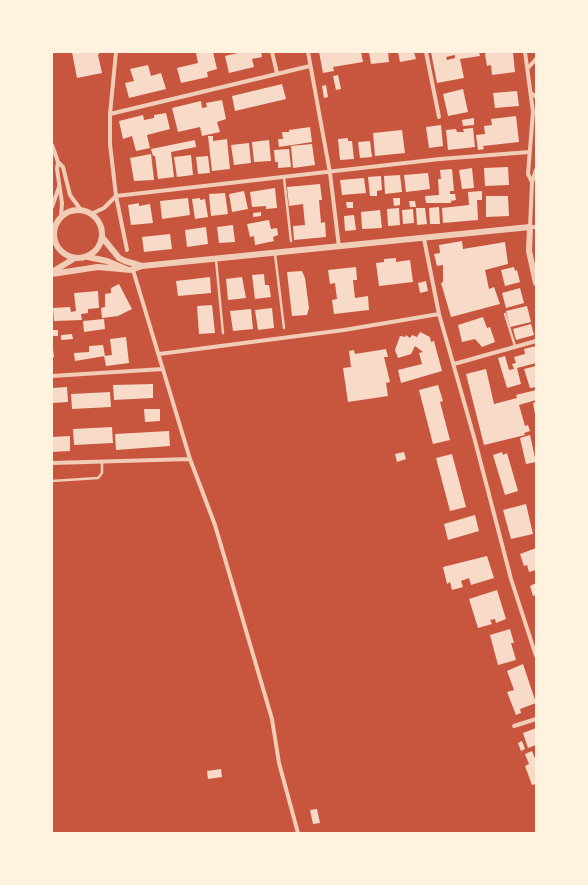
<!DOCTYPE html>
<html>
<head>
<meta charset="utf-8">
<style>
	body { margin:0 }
	#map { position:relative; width:588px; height:885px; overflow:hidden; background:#c8553d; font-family:"Libre Baskerville",serif }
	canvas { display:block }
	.frame { position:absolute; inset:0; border:53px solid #fff3e0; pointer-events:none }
</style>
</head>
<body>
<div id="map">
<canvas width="588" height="885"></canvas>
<div class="frame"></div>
</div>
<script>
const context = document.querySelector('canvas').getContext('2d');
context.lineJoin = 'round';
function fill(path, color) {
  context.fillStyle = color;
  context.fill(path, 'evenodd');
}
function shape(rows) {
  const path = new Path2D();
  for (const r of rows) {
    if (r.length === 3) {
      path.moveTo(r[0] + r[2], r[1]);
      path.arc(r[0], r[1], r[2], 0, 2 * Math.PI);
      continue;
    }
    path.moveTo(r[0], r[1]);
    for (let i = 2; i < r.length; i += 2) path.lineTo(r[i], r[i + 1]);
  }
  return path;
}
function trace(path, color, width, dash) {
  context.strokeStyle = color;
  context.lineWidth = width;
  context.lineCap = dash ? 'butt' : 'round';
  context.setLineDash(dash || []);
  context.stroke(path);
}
const building = shape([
	[72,52,100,52,98,55,102,73,77,78],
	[213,52,217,69,207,72,208,77,181,83,177,68,198,63,196,53],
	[242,52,261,52,262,57,252,59,254,67,229,73,225,56],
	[319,52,361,52,363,62,333,67,334,71,323,73],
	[369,52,388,52,389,62,371,64],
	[398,52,414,52,416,59,400,62],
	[431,52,479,52,480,56,460,59,464,78,437,83],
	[455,55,455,58,447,60,446,57],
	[487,52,513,52,515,72,492,75,491,65,487,66,485,54],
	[148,65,151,76,161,73,166,89,129,98,125,83,134,81,130,69],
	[338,75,341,89,336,90,333,76],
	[282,84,286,99,235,111,232,96],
	[326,85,328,97,324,98,322,86],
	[463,89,468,112,448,116,443,94],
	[517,91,519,106,495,108,493,93],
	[222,100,226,119,217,122,220,132,202,136,200,127,178,132,172,108,201,101,202,108,207,107,206,103],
	[166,113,170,129,147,135,150,148,136,151,132,136,123,139,119,121,143,115,144,120,154,118,154,115],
	[516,116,519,142,483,146,484,149,478,150,476,135,485,134,484,126,492,125,491,119],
	[474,118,474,125,463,126,462,120],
	[441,125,443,146,429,148,426,127],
	[310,127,312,142,279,147,278,139,283,139,282,132,289,132,289,130],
	[473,128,475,147,448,150,446,130,456,129,457,132,464,132,463,129],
	[402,130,405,153,375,156,373,133],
	[208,136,213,136,213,141,227,139,230,169,212,171],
	[348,138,348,141,352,141,354,159,340,160,338,139],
	[195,140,196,147,171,152,174,177,158,179,155,156,153,156,151,149],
	[269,140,271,161,254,162,252,142],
	[370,141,372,157,360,158,358,142],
	[249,143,251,163,234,165,231,145],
	[312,144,315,165,293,168,291,146],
	[289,149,291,167,278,168,278,162,275,162,274,150],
	[151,154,154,180,134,181,130,158],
	[191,155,193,175,177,177,174,157],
	[208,156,210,173,198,174,196,157],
	[508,167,509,185,485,186,484,168],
	[472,168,474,188,462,189,459,170],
	[452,169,454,191,450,191,450,194,455,194,456,200,451,201,451,203,426,203,425,196,439,195,438,179,441,179,440,170],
	[428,173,430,189,406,192,404,175],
	[400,175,402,192,385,194,384,176],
	[381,176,382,190,377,191,377,196,370,196,368,177],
	[364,178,366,193,342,195,340,180],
	[320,184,322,200,319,200,321,223,325,222,326,237,294,240,293,226,305,225,303,204,289,206,287,187],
	[275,188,277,208,266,209,266,206,252,207,250,192],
	[244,191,248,209,232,212,229,194],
	[482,191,482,200,477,200,478,220,443,223,442,208,469,205,468,192],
	[225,193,228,214,211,216,209,194],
	[486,196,508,196,509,216,486,217],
	[188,198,190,215,162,219,160,201],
	[200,198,200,200,205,199,208,217,195,219,192,199],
	[393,198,400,198,400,205,394,206],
	[409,201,415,201,416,207,410,207],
	[346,202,353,202,353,208,347,208],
	[139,203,139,206,150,204,153,223,131,225,128,205],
	[439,207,440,224,430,224,429,208],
	[399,208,400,225,388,226,387,209],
	[416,208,425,208,427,224,417,225],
	[413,209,414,223,403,224,402,210],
	[380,210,382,228,362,229,361,212],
	[261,212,261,216,253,217,253,213],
	[354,215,356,230,345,231,344,216],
	[269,220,271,229,277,228,278,235,273,237,274,241,255,245,254,236,250,237,247,224],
	[233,225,235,242,219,243,217,227],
	[206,227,208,244,187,247,185,230],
	[170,234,172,249,144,252,142,237],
	[462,241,463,249,505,242,508,264,485,270,489,289,494,287,500,304,451,317,441,283,443,282,443,265,437,266,434,254,440,253,439,245],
	[396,258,396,262,410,260,413,282,379,286,376,263,384,262,384,259],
	[356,267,357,280,353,280,355,298,368,296,369,310,334,314,332,300,337,299,335,283,330,284,328,270],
	[514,267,515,271,517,270,520,282,505,286,501,270],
	[302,271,305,278,309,308,307,315,292,316,287,272],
	[264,274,265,285,269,285,271,297,255,299,252,275],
	[210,277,211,293,178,296,176,281],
	[242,277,246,298,228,300,226,279],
	[426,281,428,291,420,293,418,283],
	[119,284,132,309,118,316,102,318,101,308,105,307,105,294,111,293,111,288],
	[520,288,524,303,506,308,502,293],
	[98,291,99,308,88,309,88,313,81,314,82,320,54,321,53,308,70,307,71,312,76,311,74,293],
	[212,305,215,333,199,334,197,306],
	[527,306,531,322,510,327,506,311],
	[272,308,274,328,258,330,255,310],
	[251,309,253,329,233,331,230,311],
	[483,317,487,328,490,327,495,342,482,347,475,339,462,342,458,325],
	[104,319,105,329,84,332,83,321],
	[531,324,534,335,516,340,513,329],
	[52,330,58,330,58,336,52,336],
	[420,332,430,337,431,342,434,341,442,371,401,383,398,370,422,364,419,353,423,352,415,346,411,354,398,358,395,350,400,336,405,337,406,335,410,338,412,335,417,337],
	[72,334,73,339,61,340,61,335],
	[126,337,129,363,106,366,104,356,112,355,110,339],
	[52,342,54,357,52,357],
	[103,345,105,356,75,361,74,353,89,352,89,346],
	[536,346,536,363,517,368,521,384,507,388,498,358,505,356,509,370,514,369,512,364,516,363,514,357,525,354,524,349],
	[386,349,388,357,384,357,390,382,386,383,388,396,348,402,343,368,351,367,349,351,354,350,355,354],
	[536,366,536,387,530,388,524,369],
	[486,369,494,404,517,398,516,395,536,390,536,400,519,405,525,426,528,425,530,431,524,433,525,435,484,445,466,374],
	[153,384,153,398,114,400,113,385],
	[438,385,443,401,440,402,450,440,433,444,419,390],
	[67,387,68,402,52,403,52,388],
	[110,392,111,407,72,409,71,394],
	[536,402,536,414,535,414,533,403],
	[144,409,160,409,160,421,145,422],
	[112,427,113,443,74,445,73,429],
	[169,431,170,446,116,450,115,434],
	[530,435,536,462,526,464,520,438],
	[70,436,70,451,52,452,52,437],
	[404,452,406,459,397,462,395,454],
	[502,452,503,455,507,453,518,491,505,495,493,455],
	[452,454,466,507,450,511,436,458],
	[526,504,533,534,511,539,503,510],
	[475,515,479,531,448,540,444,524],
	[536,548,536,570,529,572,527,565,524,566,520,554],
	[487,556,494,578,471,585,469,578,461,581,463,587,452,590,450,582,447,584,443,567],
	[536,583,536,595,533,596,530,586],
	[497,590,506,619,496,623,495,619,490,620,492,624,478,628,469,599],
	[510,629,514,643,511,643,516,660,498,665,490,635],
	[523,664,536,703,520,709,521,713,516,715,507,692,514,690,507,671],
	[536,728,536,745,528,748,523,733],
	[522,741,525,749,521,751,518,743],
	[532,751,536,761,536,784,532,785,525,766,529,764,525,754],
	[221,769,222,777,208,779,207,771],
	[317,809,320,823,313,824,310,810]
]);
const service = shape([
	[284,178,291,241],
	[275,254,284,328],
	[216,260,223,333],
	[505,314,515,346],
	[52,481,98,478,102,473,102,461]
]);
const minor = shape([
	[116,52,110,114,110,144,116,196,127,250],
	[272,52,277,73],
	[308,52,330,173,339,247],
	[426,52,439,117],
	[525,52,533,112,528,174,532,182],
	[528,68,536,59],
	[531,93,536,97],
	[110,114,310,66],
	[52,145,58,162,63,167,70,195,81,210],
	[58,162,57,169,62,203,61,217],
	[536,170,532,182,530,227,536,227],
	[116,196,440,159,529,152],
	[52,207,59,187],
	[91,214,104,208,116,196],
	[424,239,439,314,474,437,511,579,536,656],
	[133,270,190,459,215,525,272,719,279,763,298,833],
	[159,354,344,330,439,314],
	[454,364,536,341],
	[52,376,163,369],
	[52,463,190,459],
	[514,726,536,719]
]);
const tertiary = shape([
	[78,234,24],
	[102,237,119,258,125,261,142,266],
	[88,257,107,261,126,269],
	[52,272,75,258],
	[52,274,98,267,131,270,142,266,530,227,529,251,536,283]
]);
fill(building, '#f7dbc8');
trace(service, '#f1ccb7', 2.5);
trace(minor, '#f1ccb7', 4);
trace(tertiary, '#f1ccb7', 6);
</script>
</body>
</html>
